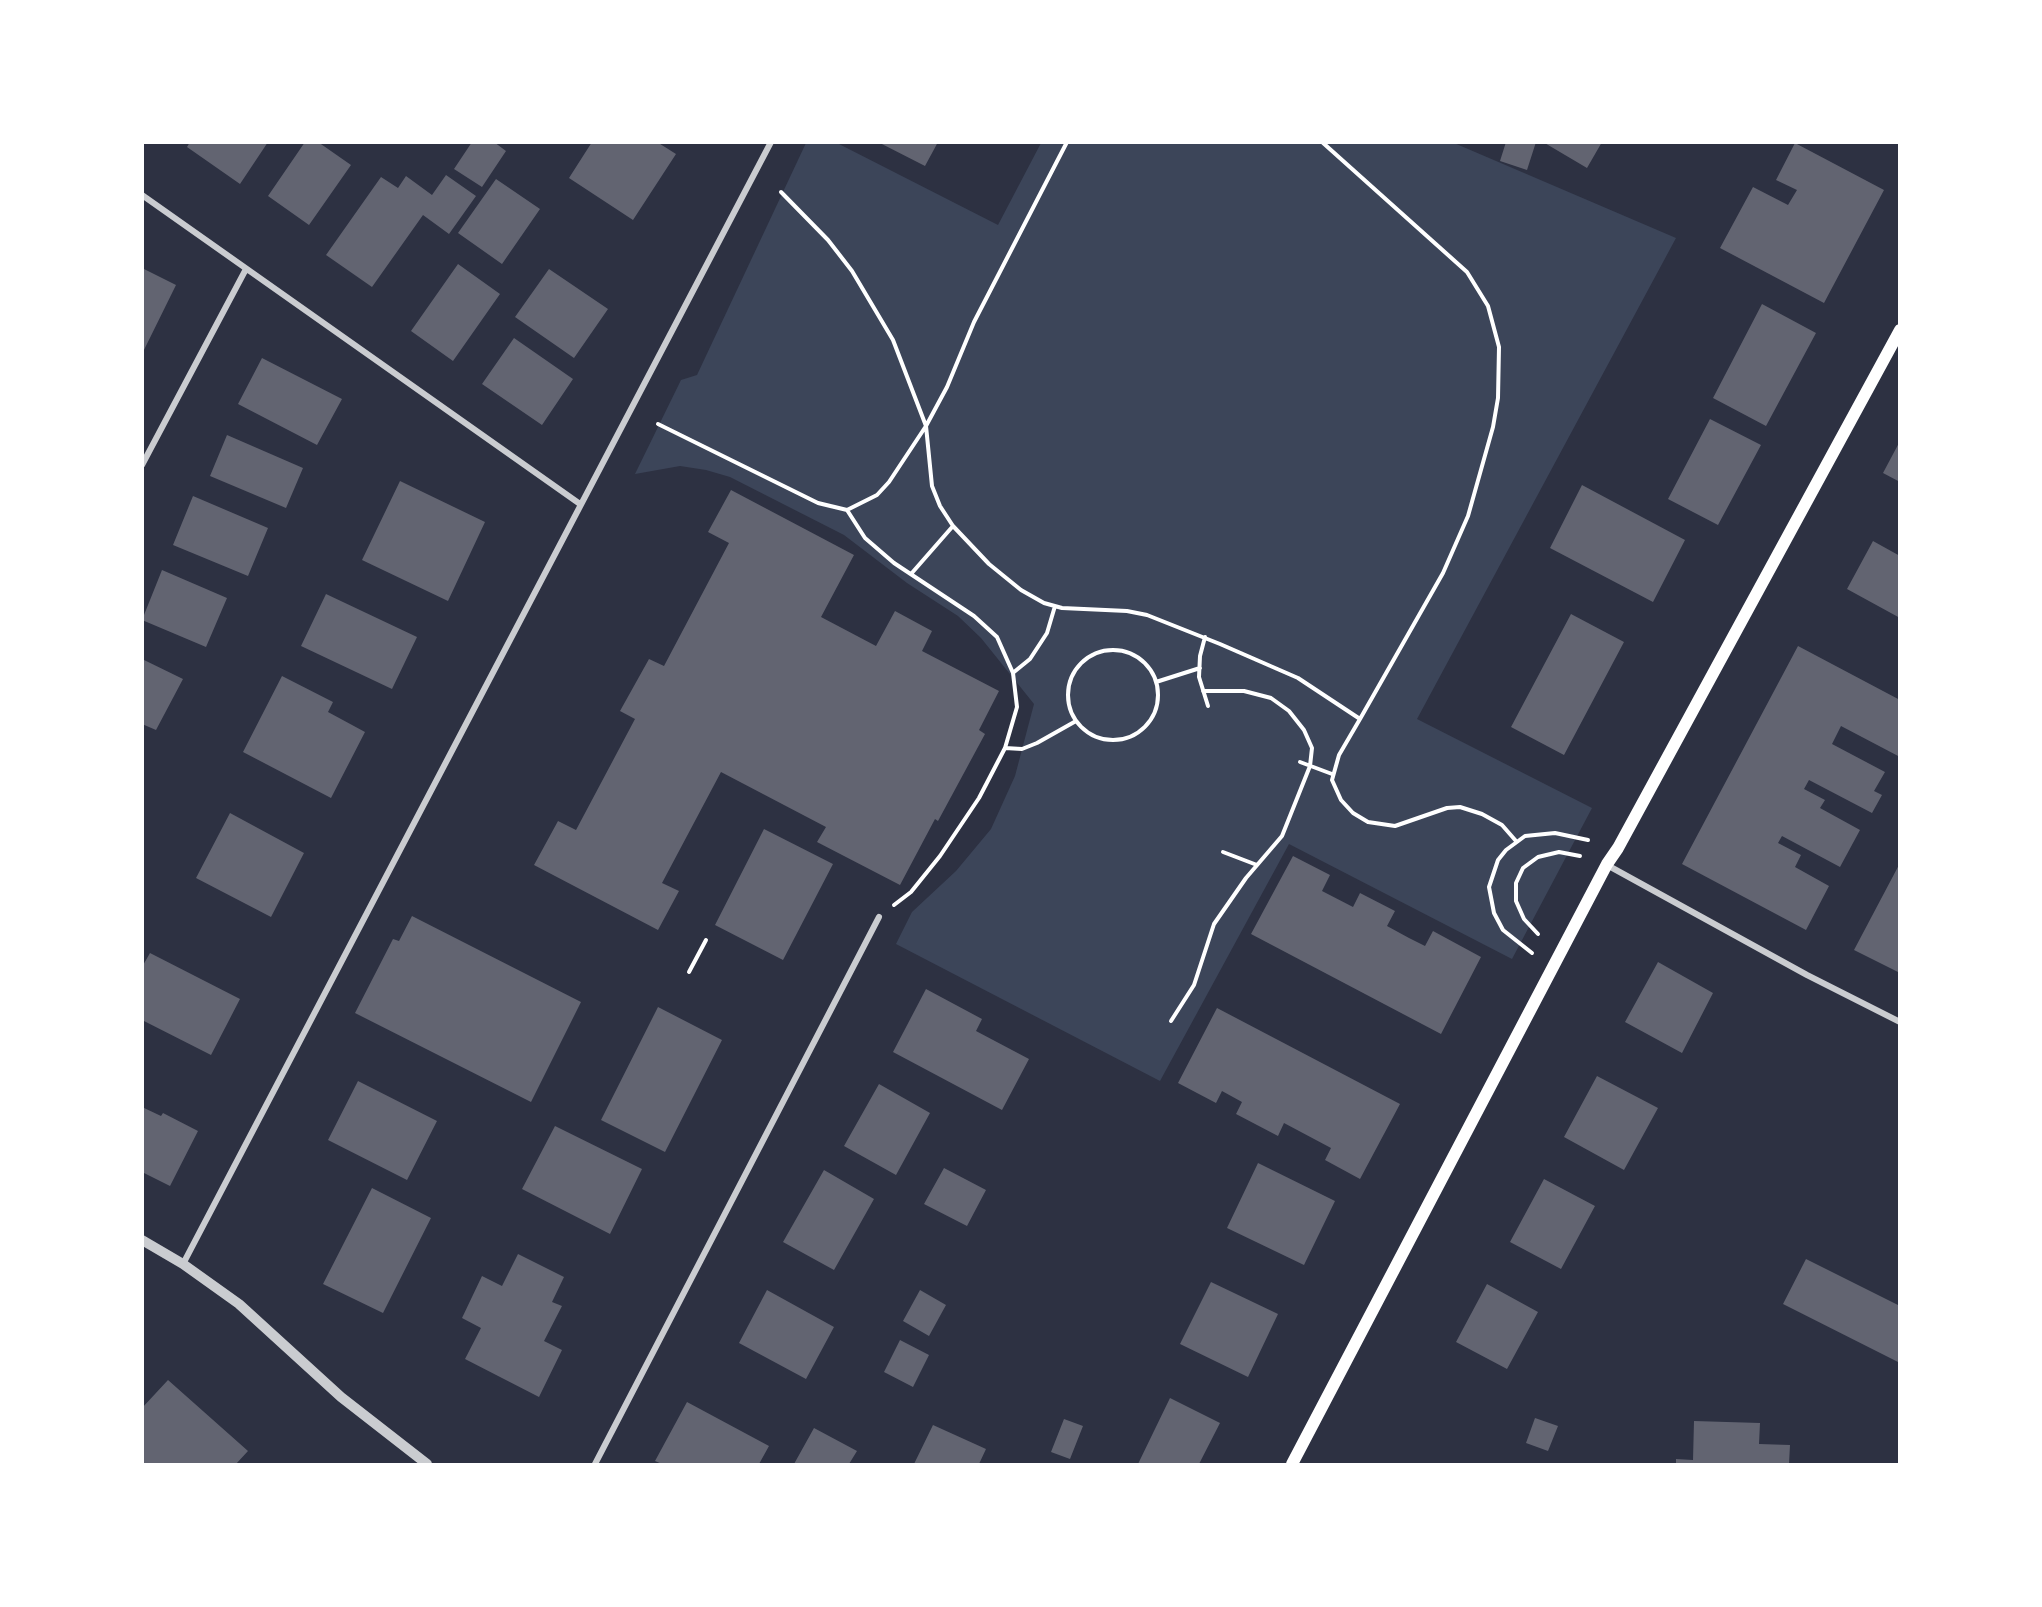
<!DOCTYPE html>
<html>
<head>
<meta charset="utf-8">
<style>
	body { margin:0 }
	#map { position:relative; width:2042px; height:1607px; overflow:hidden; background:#2d3142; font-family:Georgia,serif }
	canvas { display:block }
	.frame { position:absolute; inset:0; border:144px solid #fff; pointer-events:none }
</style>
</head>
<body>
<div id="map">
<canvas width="2042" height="1607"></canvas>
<div class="frame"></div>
</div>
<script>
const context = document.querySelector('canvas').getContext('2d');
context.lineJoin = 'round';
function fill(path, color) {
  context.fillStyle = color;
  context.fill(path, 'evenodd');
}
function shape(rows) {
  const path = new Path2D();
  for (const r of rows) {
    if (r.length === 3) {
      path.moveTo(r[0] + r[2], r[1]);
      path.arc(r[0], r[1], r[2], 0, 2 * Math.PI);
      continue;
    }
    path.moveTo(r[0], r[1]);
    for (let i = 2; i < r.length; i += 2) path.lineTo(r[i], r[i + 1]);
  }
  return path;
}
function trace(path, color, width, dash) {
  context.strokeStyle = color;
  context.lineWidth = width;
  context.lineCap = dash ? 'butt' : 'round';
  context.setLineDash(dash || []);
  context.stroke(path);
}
const green = shape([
	[806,143,837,143,998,225,1041,143,1454,143,1676,238,1417,719,1592,808,1512,959,1289,844,1160,1081,896,944,912,912,956,871,991,829,1015,776,1034,704,981,638,958,616,907,583,844,535,730,477,706,470,680,466,635,474,681,380,697,375]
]);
const building = shape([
	[190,142,268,142,240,184,187,147],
	[305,142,318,142,351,165,309,225,268,196],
	[472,142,494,142,506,151,482,187,454,169],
	[592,142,657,142,676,154,633,220,569,178],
	[878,142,938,142,925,166],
	[1506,142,1536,142,1527,170,1500,161],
	[1543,142,1602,142,1587,168],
	[1795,143,1884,190,1824,303,1720,248,1753,187,1788,205,1797,190,1776,180],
	[446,175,476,196,449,234,423,215,372,287,326,255,381,177,398,188,406,176,432,195],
	[496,179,540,209,502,264,458,233],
	[458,264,500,294,453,361,411,331],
	[142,268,176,285,142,354],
	[549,269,608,309,574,358,515,317],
	[1762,304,1816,333,1766,426,1713,398],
	[514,338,573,379,542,425,482,384],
	[262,358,342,399,317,445,238,404],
	[1710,419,1761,445,1718,525,1668,499],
	[227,435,303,468,286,508,210,476],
	[1900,441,1900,482,1883,473],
	[400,481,485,522,448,601,362,560],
	[1582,485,1685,540,1653,602,1550,548],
	[731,490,854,555,821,617,876,646,895,611,932,631,922,651,999,691,979,730,985,734,938,821,935,819,900,885,817,842,826,827,721,772,662,883,679,891,658,930,534,865,558,821,576,830,635,719,620,711,649,659,664,666,729,543,708,532],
	[193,496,268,528,248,576,173,545],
	[1873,541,1900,556,1900,618,1847,589],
	[162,570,227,598,206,647,142,620],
	[326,594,417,637,392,689,301,646],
	[1571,614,1624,642,1564,755,1511,727],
	[1798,646,1900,700,1900,757,1841,726,1832,744,1885,772,1874,791,1882,795,1872,813,1809,780,1804,789,1825,800,1820,808,1860,830,1840,867,1782,836,1778,843,1801,855,1795,867,1829,886,1806,930,1682,864],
	[142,659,183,679,156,730,142,724],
	[282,676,333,702,328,712,365,732,331,798,243,752],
	[230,813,304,853,271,917,196,878],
	[764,829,833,864,783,960,715,925],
	[1293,856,1330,875,1322,891,1353,907,1360,893,1395,911,1387,926,1409,938,1425,946,1433,931,1481,957,1441,1034,1251,934],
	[1900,863,1900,973,1854,950],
	[412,916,581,1002,531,1102,355,1013,393,939,399,941],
	[150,953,240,999,211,1055,142,1020,142,967],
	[1658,962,1713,993,1682,1053,1625,1022],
	[926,989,982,1019,976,1031,1029,1059,1002,1110,893,1052],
	[658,1007,722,1040,665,1152,601,1120],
	[1217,1008,1400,1104,1360,1179,1325,1160,1331,1148,1284,1123,1278,1136,1236,1114,1242,1102,1222,1091,1216,1103,1178,1083],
	[1597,1076,1658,1108,1624,1170,1564,1137],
	[358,1081,437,1121,407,1180,328,1140],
	[879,1084,930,1113,896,1175,844,1146],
	[142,1107,161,1116,163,1113,198,1131,170,1186,142,1172],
	[555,1126,642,1169,610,1234,522,1189],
	[1258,1163,1335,1201,1304,1265,1227,1228],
	[944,1168,986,1190,967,1226,924,1204],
	[824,1170,874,1199,834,1270,783,1242],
	[1544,1179,1595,1206,1561,1269,1510,1242],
	[372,1188,431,1218,383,1313,323,1284],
	[518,1254,564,1277,552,1302,562,1306,544,1341,562,1350,539,1397,465,1359,481,1328,462,1318,482,1276,502,1286],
	[1806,1259,1900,1306,1900,1363,1783,1304],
	[1211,1282,1278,1314,1248,1377,1180,1344],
	[1487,1284,1538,1312,1507,1369,1456,1342],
	[767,1290,834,1327,806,1379,739,1343],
	[920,1290,946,1305,929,1336,903,1321],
	[900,1340,929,1355,913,1387,884,1372],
	[168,1380,248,1451,236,1464,142,1464,142,1408],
	[1170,1398,1220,1423,1199,1464,1138,1464],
	[687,1402,769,1446,759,1464,662,1464,655,1461],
	[1535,1418,1558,1426,1548,1451,1526,1443],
	[1064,1419,1083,1426,1070,1459,1051,1452],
	[1694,1421,1760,1423,1759,1444,1790,1445,1789,1464,1676,1464,1676,1459,1693,1460],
	[933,1425,986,1449,979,1464,914,1464],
	[814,1428,857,1451,849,1464,794,1464]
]);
const path = shape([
	[1322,142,1467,272,1488,306,1499,347,1498,398,1493,427,1468,516,1443,573,1360,719],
	[781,192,828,240,852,271,893,340,926,426,932,486,940,506,953,526,989,564,1021,590,1044,603,1062,608,1127,611,1147,615,1220,644,1298,678,1360,719,1339,755,1332,780,1341,800,1353,813,1368,822,1395,826,1447,808,1460,807,1482,814,1502,825,1516,841],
	[658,424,818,503,847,510,877,495,889,482,926,426,947,387,974,322,1067,142],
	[847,510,865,538,894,563,974,616,997,637,1013,673,1017,707,1005,748,979,798,940,856,911,892,894,905],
	[911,574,953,526],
	[1205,637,1200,656,1199,677,1208,706],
	[1113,695,45],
	[1014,672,1030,659,1047,633,1055,606],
	[1156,682,1200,668],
	[1005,748,1022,749,1037,743,1076,721],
	[1300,762,1332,774],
	[1223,852,1257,865],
	[1538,934,1524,919,1516,901,1516,883,1523,868,1538,857,1559,852,1580,856],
	[1532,953,1503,930,1494,913,1489,887,1498,860,1506,850,1525,836,1555,833,1588,840],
	[689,972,706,940],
	[1171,1021,1194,985,1214,924,1246,878,1282,836,1310,766,1312,748,1304,730,1289,711,1271,698,1244,691,1203,691]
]);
const minor = shape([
	[142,195,580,504],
	[142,465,246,269],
	[1607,865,1807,975,1900,1022],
	[183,1264,771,142],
	[595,1464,879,917]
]);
const tertiary = shape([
	[142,1240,183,1264,239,1304,341,1397,427,1464]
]);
const secondary = shape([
	[1292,1464,1607,864,1618,848,1900,330]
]);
fill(green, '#3c4559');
fill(building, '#626471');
trace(path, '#fff', 4);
trace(minor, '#caccd0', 6);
trace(tertiary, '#caccd0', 10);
trace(secondary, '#fff', 12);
</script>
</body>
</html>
